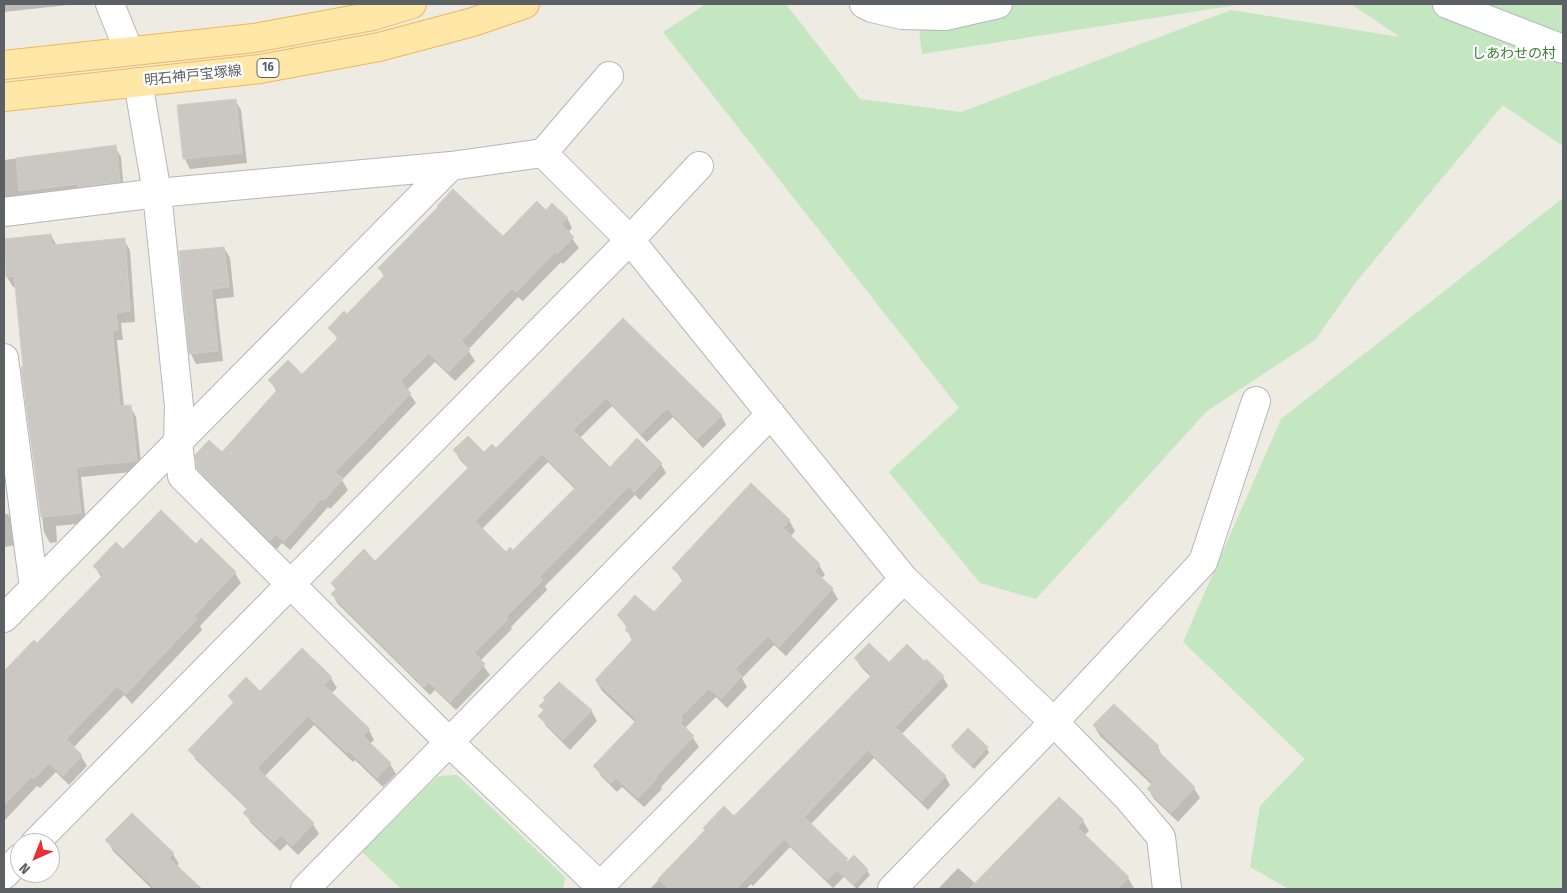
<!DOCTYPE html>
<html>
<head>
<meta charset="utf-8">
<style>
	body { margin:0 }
	#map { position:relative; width:1567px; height:893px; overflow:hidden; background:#eeebe3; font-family:"Fira Sans Condensed",sans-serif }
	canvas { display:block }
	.frame { position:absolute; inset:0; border:5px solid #5b6064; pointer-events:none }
	.north { position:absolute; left:10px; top:833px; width:50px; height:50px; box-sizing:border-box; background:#fff; border:1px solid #bdbfc1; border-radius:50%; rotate:224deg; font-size:14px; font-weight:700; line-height:20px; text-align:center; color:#5b6064 }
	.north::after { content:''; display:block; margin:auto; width:18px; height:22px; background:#ea2e34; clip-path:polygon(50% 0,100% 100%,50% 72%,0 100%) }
</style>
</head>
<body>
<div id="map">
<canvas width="1567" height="893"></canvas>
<div class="frame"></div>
<div class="north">N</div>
</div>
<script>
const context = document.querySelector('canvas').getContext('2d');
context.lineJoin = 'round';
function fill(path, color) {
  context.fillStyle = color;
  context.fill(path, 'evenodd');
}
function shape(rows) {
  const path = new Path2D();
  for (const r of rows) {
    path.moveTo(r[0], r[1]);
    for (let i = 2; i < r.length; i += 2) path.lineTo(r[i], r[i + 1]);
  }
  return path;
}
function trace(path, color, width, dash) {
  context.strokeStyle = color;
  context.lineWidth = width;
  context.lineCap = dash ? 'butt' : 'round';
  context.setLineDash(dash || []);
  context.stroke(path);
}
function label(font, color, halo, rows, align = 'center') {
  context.font = font + ' "Fira Sans Condensed","Noto Sans JP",sans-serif';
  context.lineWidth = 4.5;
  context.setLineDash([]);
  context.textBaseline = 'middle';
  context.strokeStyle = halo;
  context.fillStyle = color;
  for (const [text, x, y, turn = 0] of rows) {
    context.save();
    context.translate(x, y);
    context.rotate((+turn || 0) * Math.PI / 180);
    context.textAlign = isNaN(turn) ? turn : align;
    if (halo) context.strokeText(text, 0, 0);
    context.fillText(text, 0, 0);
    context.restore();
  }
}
const green = shape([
	[706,4,786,4,860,99,961,112,1231,10,1400,37,1351,4,1563,4,1563,146,1501,104,1502,106,1356,282,1315,340,1207,411,1036,599,980,583,889,472,959,408,663,32],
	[916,4,1243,4,922,54],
	[1563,198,1563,889,1289,889,1250,867,1260,806,1305,759,1183,642,1281,419],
	[457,775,565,877,563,889,401,889,362,852,438,776]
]);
const shadow = shape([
	[4,4,67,4,68,5,4,12],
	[235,100,241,110,247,163,190,169,185,159],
	[115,147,121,157,124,192,4,203,4,160],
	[546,211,567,218,572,228,568,233,579,248,563,264,561,262,523,301,518,297,468,350,475,361,455,381,435,362,407,390,416,403,342,480,348,490,330,509,328,507,290,550,282,543,276,550,204,479,198,468,222,454,277,392,270,380,302,375,338,340,330,328,347,316,385,278,379,268,503,238],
	[51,235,57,246,124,240,130,250,135,322,121,323,123,340,117,340,124,407,130,406,136,417,142,471,81,477,86,523,56,526,57,542,50,543,44,532,22,368,24,368,16,287,13,287,7,277,4,240],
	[224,248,230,258,234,297,216,299,223,361,196,364,191,354],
	[623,319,721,415,726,425,703,448,673,417,647,442,612,406,580,438,610,468,661,464,666,473,640,500,635,495,545,586,547,590,511,627,512,629,480,661,490,675,456,710,435,690,430,695,338,604,332,594,336,590,332,583,375,562,469,469,460,460,455,451,484,454,496,450],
	[548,462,575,489,513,551,506,553,482,529],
	[4,514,8,514,14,524,16,545,4,547],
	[789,520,795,531,790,537,819,565,825,575,821,579,832,589,838,599,786,656,774,645,742,678,747,687,727,708,716,697,686,727,699,747,661,787,662,789,644,807,622,787,617,792,601,776,595,766,636,723,602,691,596,681,632,640,627,630,628,629,618,615,654,614,683,582,674,568],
	[201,540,235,573,241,583,200,626,202,630,132,704,124,695,73,748,81,756,87,766,69,785,56,772,40,788,37,786,4,821,4,672,34,641,37,645,102,578,94,566,123,551,196,546],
	[302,650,331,678,337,688,331,694,369,730,374,740,370,744,390,764,396,774,383,787,355,760,353,762,314,725,264,777,313,824,319,834,298,855,287,844,280,851,251,823,245,813,248,810,196,760,190,750,234,704,229,697,260,693],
	[855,658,889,664,924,663,943,677,948,686,901,735,945,776,950,785,928,810,874,758,810,825,848,862,854,857,867,870,870,875,857,889,844,877,833,888,790,847,753,886,751,884,746,889,650,889,706,831,735,818,871,677,861,667],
	[541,706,591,710,597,721,570,750,546,726,540,716,544,711],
	[1094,726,1158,747,1163,758,1194,788,1200,798,1178,822,1154,799,1148,789,1152,785,1100,736],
	[952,746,987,748,989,753,974,769,955,751],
	[1083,821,1089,831,1084,836,1128,878,1134,888,1132,889,938,889,958,868,976,884],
	[107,840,173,854,179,864,177,866,200,889,152,889,113,851]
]);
const building = shape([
	[236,99,242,153,183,159,177,105,236,99],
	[116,145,120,182,78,187,78,184,19,191,16,158,116,145],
	[453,189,503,236,537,201,546,210,552,203,568,218,561,224,574,237,557,254,555,252,516,292,512,288,461,341,470,350,448,372,429,353,400,381,411,393,335,472,343,479,324,500,322,498,284,541,276,534,270,541,197,469,195,455,209,440,222,452,278,389,268,380,288,360,302,374,338,338,328,328,344,311,347,314,385,275,378,268,438,207,437,206,453,189],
	[51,234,52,245,125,238,130,311,116,313,118,330,112,330,120,406,131,405,137,461,76,467,81,513,41,517,21,367,23,367,14,276,6,277,4,239,51,234],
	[224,247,229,287,211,289,218,351,189,354,179,251,224,247],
	[623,318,722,415,697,439,667,408,641,434,606,398,573,430,610,467,637,438,662,463,634,492,629,486,539,577,543,580,506,617,508,619,474,653,485,664,450,702,429,682,424,687,331,594,336,589,331,583,364,549,375,561,469,467,453,450,468,436,484,452,492,444,496,448,623,318],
	[542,454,576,487,513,550,510,547,506,552,475,521,542,454],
	[751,483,790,520,783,528,820,564,814,571,833,588,779,647,768,636,735,669,742,676,721,699,709,688,680,717,683,720,680,723,694,736,656,776,657,778,638,798,616,778,611,783,593,766,637,720,595,680,634,638,625,630,628,626,617,615,635,595,654,612,684,579,672,568,751,483],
	[161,510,196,544,201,538,236,572,194,616,197,619,126,694,117,686,66,739,82,755,63,776,49,763,34,779,31,777,4,805,4,671,34,640,37,643,103,575,93,566,116,542,123,549,161,510],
	[869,643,889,662,907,644,924,661,926,659,944,676,895,727,946,776,922,801,868,750,804,817,848,859,827,880,784,839,736,889,669,889,658,879,705,830,703,828,724,806,734,816,872,675,854,658,869,643],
	[302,648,332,677,324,685,370,729,363,736,391,763,377,778,349,751,347,753,308,716,257,768,314,823,292,846,281,835,274,842,243,813,248,808,188,750,234,702,228,696,246,677,260,691,302,648],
	[559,682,592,710,563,740,538,716,544,710,539,706,545,700,543,698,559,682],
	[1114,704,1159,746,1156,749,1195,787,1171,813,1147,789,1153,782,1093,725,1114,704],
	[968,728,988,747,971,765,951,746,968,728],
	[1059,797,1084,820,1077,827,1129,877,1117,889,969,889,1059,797],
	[132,813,174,853,169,858,202,889,156,889,105,840,132,813],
	[854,855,868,869,853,885,838,871,854,855]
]);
const minor = shape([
	[110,4,129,51],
	[864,4,872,8,902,15,945,16,998,4],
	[1447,4,1563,49],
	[138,82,157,193,179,406,178,442,182,476,450,743,600,886],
	[543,153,609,76],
	[4,212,157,193,451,166,543,153,630,240,904,579,1054,722,1128,798,1161,837,1167,889],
	[4,358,34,588],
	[4,618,451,166],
	[35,843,630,240,699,166],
	[4,875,20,858],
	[305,889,771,414],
	[597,889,904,579],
	[892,889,1054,722,1203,562,1256,401]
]);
const major = shape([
	[4,65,254,38,373,16,412,4],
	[4,97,260,69,379,47,473,22,525,4]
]);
const shields = [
	[268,68,22]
];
const shieldNames = [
	["16",268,68]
];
const parkNames = [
	["しあわせの村",1514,54]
];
const streetNames = [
	["明石神戸宝塚線",193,76,-6]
];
fill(green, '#c4e6c0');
fill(shadow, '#0003');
fill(building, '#cbc7c3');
trace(building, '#d3ccc2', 1);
trace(minor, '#b4b7bb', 30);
trace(major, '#f2b659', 30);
trace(minor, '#fff', 28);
trace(major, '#ffe7a8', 28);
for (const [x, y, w] of shields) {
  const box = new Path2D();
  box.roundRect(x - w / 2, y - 9.5, w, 19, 4);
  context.fillStyle = '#fff';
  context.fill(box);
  trace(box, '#5b6064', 1);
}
label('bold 12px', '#5b6064', null, shieldNames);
label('14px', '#398334', '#fff', parkNames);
label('14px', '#5b6064', '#fff', streetNames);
</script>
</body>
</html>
